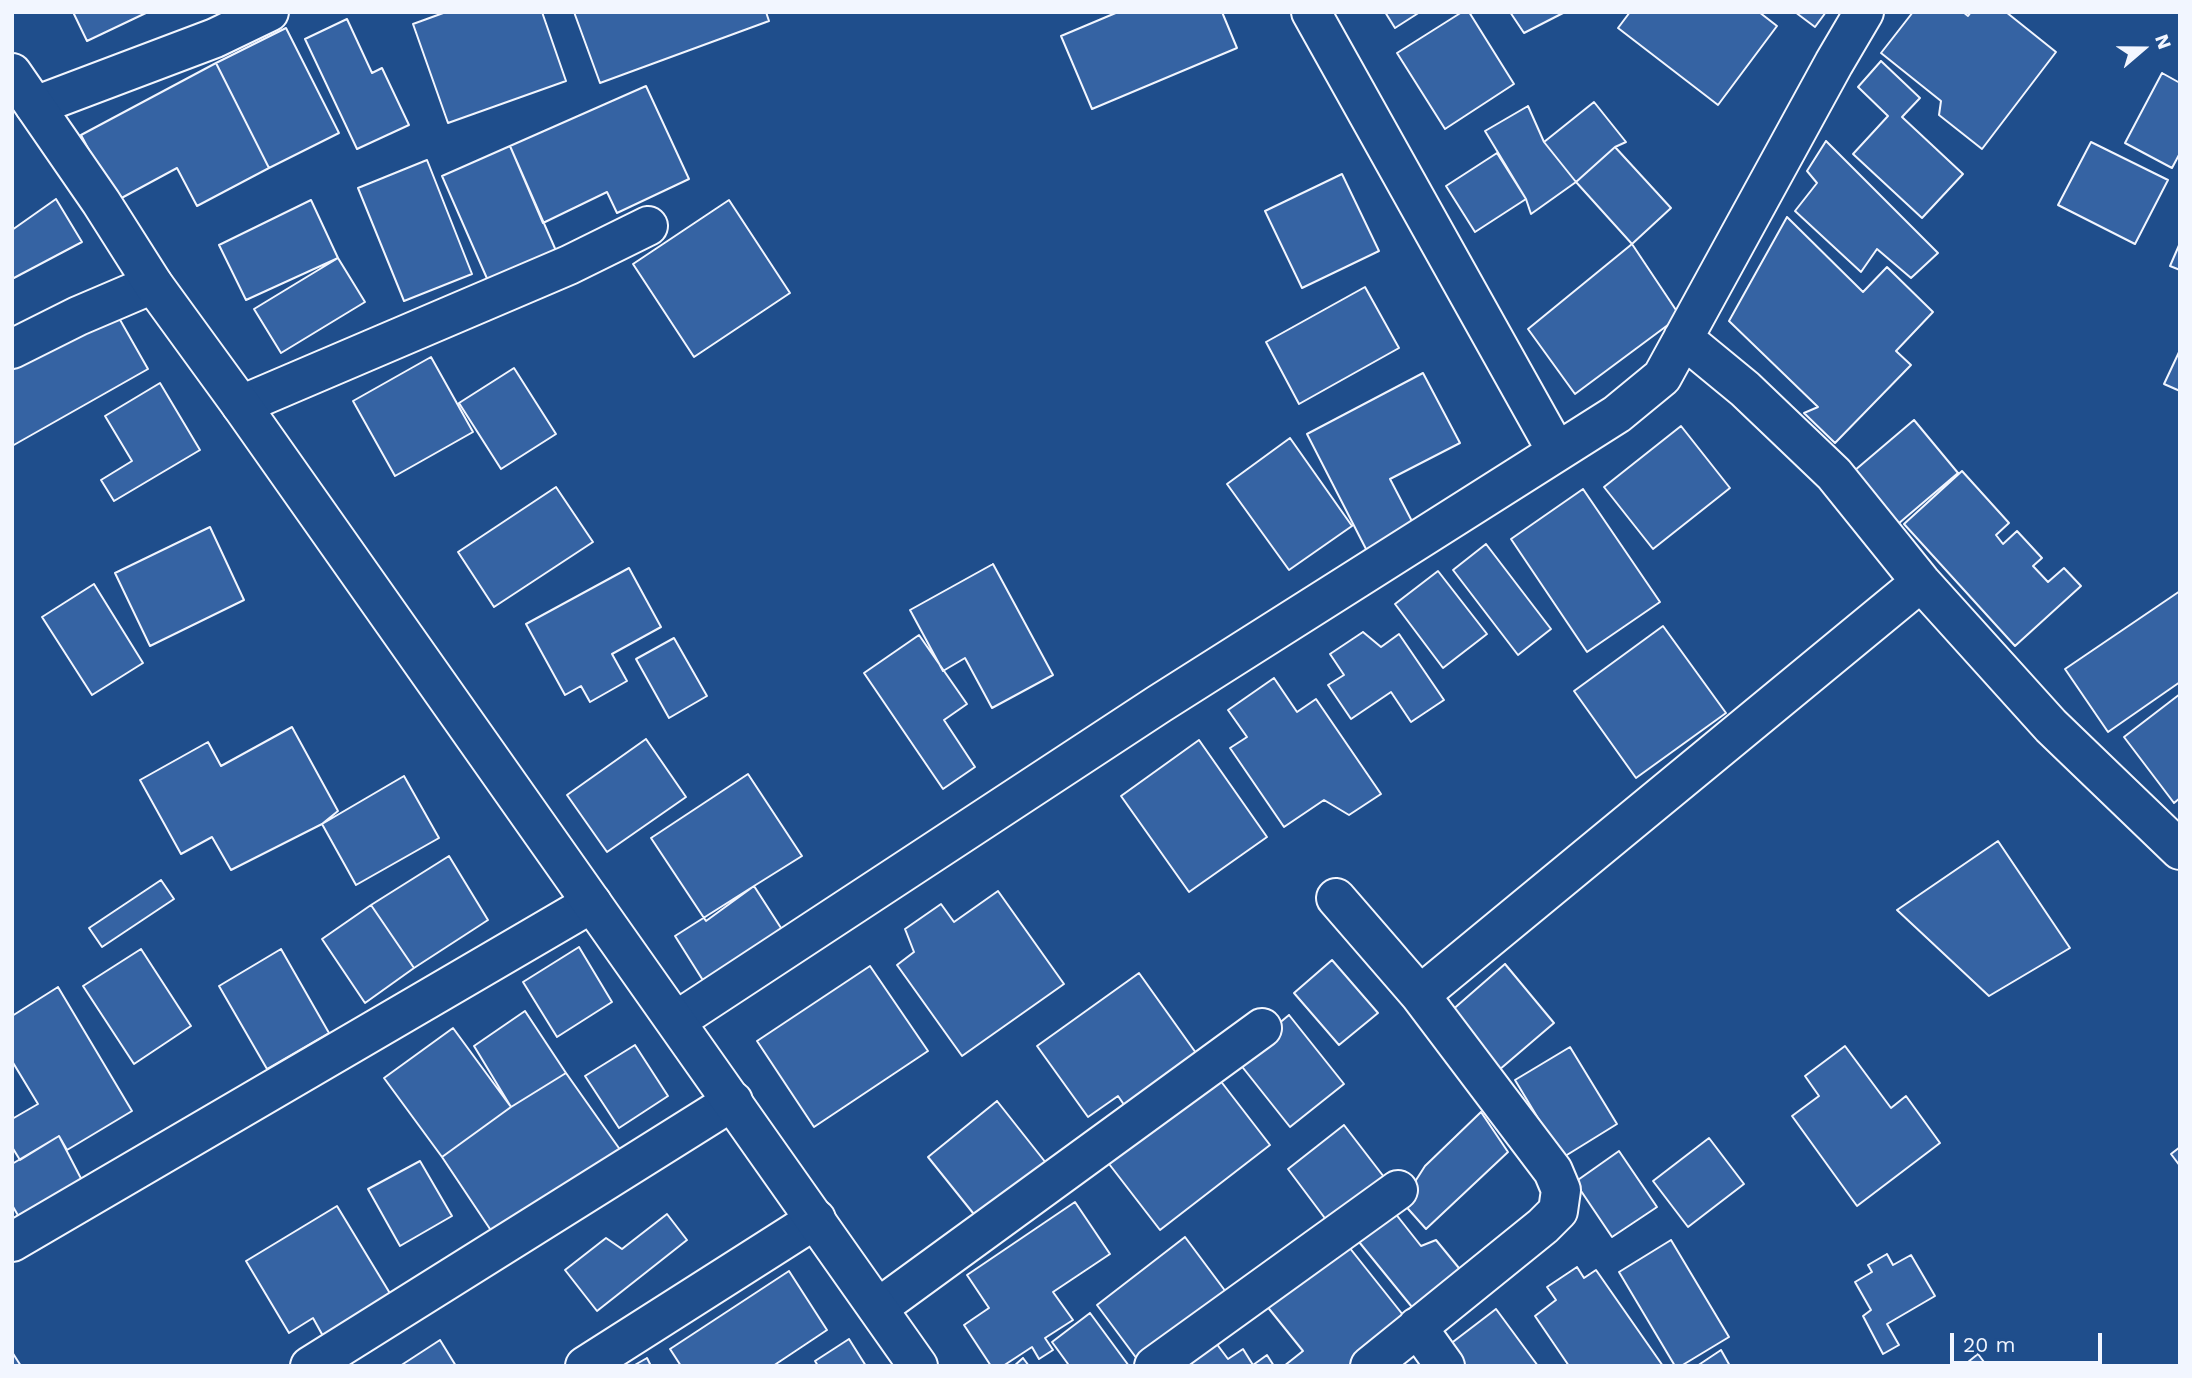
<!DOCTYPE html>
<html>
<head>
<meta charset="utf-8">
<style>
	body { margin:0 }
	#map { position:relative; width:2192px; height:1378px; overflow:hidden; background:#1f4e8c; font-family:"Work Sans",sans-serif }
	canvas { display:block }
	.frame { position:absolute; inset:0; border:14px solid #f2f6ff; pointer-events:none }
	.north { position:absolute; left:2108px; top:14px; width:70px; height:70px; -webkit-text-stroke:5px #1f4e8c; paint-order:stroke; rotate:70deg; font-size:19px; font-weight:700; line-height:28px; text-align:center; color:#f2f6ff }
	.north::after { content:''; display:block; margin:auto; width:24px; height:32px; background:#f2f6ff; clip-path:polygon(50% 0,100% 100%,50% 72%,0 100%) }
	.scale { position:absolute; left:1950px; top:1333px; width:152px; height:32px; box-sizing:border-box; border:4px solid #f2f6ff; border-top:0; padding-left:9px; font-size:21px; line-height:24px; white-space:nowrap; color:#f2f6ff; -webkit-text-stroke:5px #1f4e8c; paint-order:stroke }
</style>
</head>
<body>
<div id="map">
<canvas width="2192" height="1378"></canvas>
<div class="frame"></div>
<div class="north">N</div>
<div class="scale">20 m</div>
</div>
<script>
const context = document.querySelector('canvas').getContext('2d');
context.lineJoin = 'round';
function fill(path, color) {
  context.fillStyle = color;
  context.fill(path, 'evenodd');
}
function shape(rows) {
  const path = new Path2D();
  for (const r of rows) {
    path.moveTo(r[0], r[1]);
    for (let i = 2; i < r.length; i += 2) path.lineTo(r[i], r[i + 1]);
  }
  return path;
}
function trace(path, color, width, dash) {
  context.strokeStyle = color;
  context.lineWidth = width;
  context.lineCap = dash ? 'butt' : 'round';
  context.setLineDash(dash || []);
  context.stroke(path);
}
const building = shape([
	[73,12,148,12,87,41,73,12],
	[446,12,542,12,566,81,448,123,413,24,446,12],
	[574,12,766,12,769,21,600,83,574,12],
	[1118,12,1222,12,1237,48,1092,109,1061,36,1118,12],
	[1385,12,1420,12,1395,28,1385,12],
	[1462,12,1469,12,1514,84,1445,129,1397,53,1462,12],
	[1510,12,1565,12,1524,33,1510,12],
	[1630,12,1759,12,1777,26,1718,105,1618,28,1630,12],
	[1795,12,1826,12,1815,27,1795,12],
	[1913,12,1963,12,1968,16,1971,12,2006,12,2056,52,1982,149,1939,115,1941,101,1881,53,1913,12],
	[347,19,372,73,382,68,409,125,357,149,305,39,347,19],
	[286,28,339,133,269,168,216,63,286,28],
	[1881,61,1920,98,1902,117,1963,174,1922,218,1853,154,1888,116,1858,87,1881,61],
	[216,63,269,168,197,206,177,168,116,201,81,135,216,63],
	[2162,73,2180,83,2180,153,2172,168,2125,143,2162,73],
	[646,86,689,179,617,213,607,192,543,223,510,146,646,86],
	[1594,102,1626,142,1615,147,1576,182,1544,142,1594,102],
	[1528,106,1544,142,1576,182,1531,214,1526,199,1485,131,1528,106],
	[1826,141,1938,253,1911,278,1877,249,1861,272,1795,211,1817,183,1807,171,1826,141],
	[2091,142,2168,180,2135,244,2058,205,2091,142],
	[510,146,557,253,489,283,442,176,510,146],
	[1615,147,1671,208,1632,244,1576,182,1615,147],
	[1497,153,1526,199,1475,232,1446,186,1497,153],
	[427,160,472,274,404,301,358,188,427,160],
	[1342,174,1379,251,1302,288,1265,211,1342,174],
	[56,199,82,242,12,279,12,230,56,199],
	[311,200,338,258,246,300,219,245,311,200],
	[729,200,790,293,694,357,633,264,729,200],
	[1787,217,1863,292,1887,267,1933,312,1896,351,1911,365,1835,443,1804,413,1818,407,1729,321,1787,217],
	[2180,243,2180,270,2170,266,2180,243],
	[1632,244,1680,316,1575,394,1528,329,1632,244],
	[338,258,365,302,281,353,254,309,338,258],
	[1365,287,1399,348,1299,404,1266,342,1365,287],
	[115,311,148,369,12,446,12,370,115,311],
	[2180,350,2180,391,2164,384,2180,350],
	[431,357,473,432,395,476,353,401,431,357],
	[514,368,556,434,501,469,459,403,514,368],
	[1423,373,1460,443,1390,479,1415,527,1367,551,1307,434,1423,373],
	[160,383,200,450,114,501,101,480,132,461,105,416,160,383],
	[1914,420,1958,473,1898,524,1854,471,1914,420],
	[1681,426,1730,488,1653,549,1604,487,1681,426],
	[1290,438,1352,526,1289,570,1227,484,1290,438],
	[1962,471,2009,523,1996,535,2003,544,2017,531,2042,558,2033,566,2048,582,2064,568,2081,586,2015,646,1904,524,1962,471],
	[556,487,593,542,494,607,458,552,556,487],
	[1583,489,1660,602,1587,652,1511,539,1583,489],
	[210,527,244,600,150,646,115,573,210,527],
	[1486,544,1551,629,1518,655,1453,570,1486,544],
	[993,564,1053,675,992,708,965,658,943,671,910,610,993,564],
	[629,568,661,627,612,654,627,681,590,702,581,686,565,695,526,624,629,568],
	[1438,571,1487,634,1443,668,1395,604,1438,571],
	[94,584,143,663,92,695,42,617,94,584],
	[2180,591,2180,682,2108,732,2065,669,2180,591],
	[1663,626,1726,713,1636,778,1574,691,1663,626],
	[1363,632,1381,647,1399,634,1444,700,1411,722,1391,692,1351,719,1328,685,1344,675,1330,654,1363,632],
	[919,635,967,704,944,720,975,767,943,789,864,673,919,635],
	[674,638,707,696,669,718,636,659,674,638],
	[1274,678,1297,712,1316,699,1381,794,1349,815,1324,800,1284,827,1230,748,1247,737,1228,710,1274,678],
	[2180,694,2180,798,2174,803,2124,737,2180,694],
	[292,727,338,811,322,824,231,870,212,837,181,854,140,780,208,742,221,766,292,727],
	[646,739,686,797,607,852,567,795,646,739],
	[1199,740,1267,837,1189,892,1121,796,1199,740],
	[748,774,802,856,754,886,706,921,651,838,748,774],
	[404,776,439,838,356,885,322,824,404,776],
	[1998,841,2070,948,1989,996,1897,910,1998,841],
	[449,856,488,920,414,968,371,905,449,856],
	[161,880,174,899,102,947,89,928,161,880],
	[754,886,783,931,704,982,675,936,754,886],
	[998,891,1064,984,962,1056,897,965,914,952,905,929,941,904,954,922,998,891],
	[371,905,414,968,365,1003,322,939,371,905],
	[579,947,612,1002,557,1037,523,982,579,947],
	[141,949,191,1026,134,1064,83,986,141,949],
	[281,949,329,1033,267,1069,219,986,281,949],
	[1332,960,1378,1013,1339,1045,1294,993,1332,960],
	[1505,964,1554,1023,1499,1070,1450,1012,1505,964],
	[870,966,928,1051,814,1127,757,1041,870,966],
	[1139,973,1201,1060,1129,1112,1118,1096,1088,1117,1037,1046,1139,973],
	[58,987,132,1111,67,1150,59,1136,20,1160,12,1147,12,1119,38,1104,12,1061,12,1016,58,987],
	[525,1011,566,1073,511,1107,474,1046,525,1011],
	[1289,1015,1344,1084,1290,1127,1236,1059,1289,1015],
	[453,1028,511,1107,442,1157,384,1078,453,1028],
	[635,1045,668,1096,619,1128,585,1076,635,1045],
	[1845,1046,1891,1108,1906,1096,1940,1143,1857,1206,1792,1116,1819,1096,1805,1076,1845,1046],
	[1570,1047,1617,1124,1562,1158,1515,1080,1570,1047],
	[566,1073,621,1151,494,1235,442,1157,511,1107,566,1073],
	[1216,1075,1270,1145,1160,1230,1106,1160,1216,1075],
	[997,1101,1050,1168,981,1223,928,1157,997,1101],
	[1481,1112,1508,1152,1426,1229,1402,1202,1425,1166,1481,1112],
	[1344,1125,1384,1177,1327,1221,1288,1169,1344,1125],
	[59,1136,87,1190,23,1224,12,1205,12,1164,59,1136],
	[1709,1138,1744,1184,1688,1227,1653,1181,1709,1138],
	[2180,1147,2180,1166,2171,1154,2180,1147],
	[1619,1151,1657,1207,1612,1237,1575,1182,1619,1151],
	[420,1161,452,1216,400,1246,368,1189,420,1161],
	[1075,1202,1110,1254,1053,1292,1073,1320,1045,1338,1053,1350,1039,1359,1032,1347,1003,1366,991,1366,964,1325,989,1308,967,1275,1075,1202],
	[337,1206,391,1295,323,1336,313,1318,289,1333,246,1261,337,1206],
	[1391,1208,1421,1246,1436,1240,1463,1273,1416,1312,1355,1237,1391,1208],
	[667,1214,687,1240,597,1311,565,1270,606,1238,622,1249,667,1214],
	[1185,1237,1229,1296,1140,1363,1097,1305,1185,1237],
	[1671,1240,1729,1337,1681,1366,1675,1366,1619,1272,1671,1240],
	[1345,1242,1411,1325,1360,1366,1284,1366,1303,1351,1266,1305,1345,1242],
	[1887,1254,1893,1265,1911,1255,1935,1296,1887,1324,1899,1345,1883,1354,1863,1316,1871,1310,1855,1282,1872,1272,1868,1265,1887,1254],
	[1577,1267,1584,1278,1596,1270,1663,1366,1569,1366,1535,1316,1556,1300,1547,1287,1577,1267],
	[789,1271,827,1330,773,1366,681,1366,670,1349,789,1271],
	[1496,1309,1538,1366,1458,1366,1445,1348,1496,1309],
	[1090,1313,1129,1366,1065,1366,1068,1364,1052,1342,1090,1313],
	[849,1339,866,1366,818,1366,815,1361,849,1339],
	[440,1340,456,1366,400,1366,440,1340],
	[1216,1343,1228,1359,1243,1349,1253,1365,1267,1355,1274,1366,1184,1366,1216,1343],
	[1721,1350,1730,1366,1697,1366,1721,1350],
	[12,1352,21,1366,12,1366,12,1352],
	[1978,1354,1987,1366,1963,1366,1978,1354],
	[647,1358,651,1366,633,1366,647,1358],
	[1023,1358,1029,1366,1014,1366,1023,1358]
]);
const street = shape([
	[1311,12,1557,452],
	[35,106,215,38,269,12],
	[1683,338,1745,389,1834,474,1921,582,2051,726,2180,850],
	[12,349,78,316,153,284],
	[241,405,569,265,648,226],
	[1336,898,1420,995,1553,1171,1561,1190,1558,1211,1543,1226,1370,1366],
	[1420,995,1921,582],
	[676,1021,1159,704,1617,414,1662,377,1834,63,1864,12],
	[12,1242,592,903],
	[878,1308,1262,1028],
	[1417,1327,1445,1366],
	[310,1366,733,1101],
	[585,1366,816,1219],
	[1154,1366,1398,1190]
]);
const secondary = shape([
	[12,73,101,202,153,284,241,405,918,1366]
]);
fill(building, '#3563a3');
trace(building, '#f2f6ff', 2);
trace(street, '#f2f6ff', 42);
trace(secondary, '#f2f6ff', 42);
trace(street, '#1f4e8c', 38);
trace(secondary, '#1f4e8c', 38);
</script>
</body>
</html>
